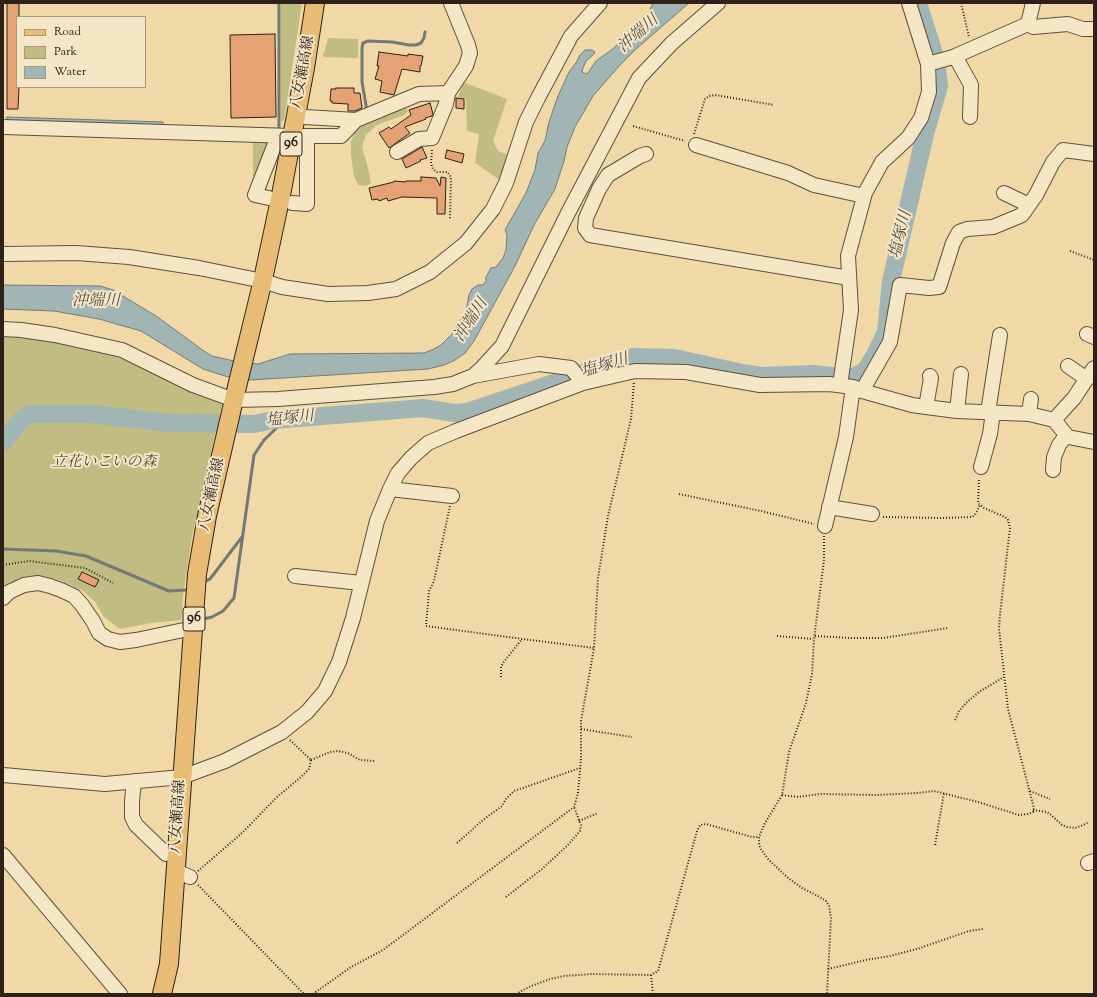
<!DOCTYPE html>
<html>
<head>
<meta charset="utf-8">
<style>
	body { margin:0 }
	#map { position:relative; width:1097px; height:997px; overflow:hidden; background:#f0d8a7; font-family:"Sorts Mill Goudy",serif }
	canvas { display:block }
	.frame { position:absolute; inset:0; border:4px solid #2f211a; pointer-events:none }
	.legend { position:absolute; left:16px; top:16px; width:130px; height:72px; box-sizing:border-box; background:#f5e6c6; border:1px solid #a69781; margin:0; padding:5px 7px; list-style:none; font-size:12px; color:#2f211a }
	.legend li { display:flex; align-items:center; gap:8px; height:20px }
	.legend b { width:20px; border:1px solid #a69781 }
</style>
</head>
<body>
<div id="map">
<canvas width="1097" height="997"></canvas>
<div class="frame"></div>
<ul class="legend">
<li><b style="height:5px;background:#e8bc74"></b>Road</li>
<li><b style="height:11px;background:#c1bc82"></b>Park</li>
<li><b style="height:11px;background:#a1b6b4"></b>Water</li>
</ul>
</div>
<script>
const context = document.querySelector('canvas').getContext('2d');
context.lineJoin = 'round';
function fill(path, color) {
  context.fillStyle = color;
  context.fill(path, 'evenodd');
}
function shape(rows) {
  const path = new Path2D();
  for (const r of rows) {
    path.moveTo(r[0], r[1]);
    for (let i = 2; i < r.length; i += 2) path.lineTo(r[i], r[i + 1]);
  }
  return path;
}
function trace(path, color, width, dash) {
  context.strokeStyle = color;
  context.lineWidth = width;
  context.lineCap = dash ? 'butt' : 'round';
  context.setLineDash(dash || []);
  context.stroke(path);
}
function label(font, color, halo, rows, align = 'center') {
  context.font = font + ' "Sorts Mill Goudy","Noto Serif JP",serif';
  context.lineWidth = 4;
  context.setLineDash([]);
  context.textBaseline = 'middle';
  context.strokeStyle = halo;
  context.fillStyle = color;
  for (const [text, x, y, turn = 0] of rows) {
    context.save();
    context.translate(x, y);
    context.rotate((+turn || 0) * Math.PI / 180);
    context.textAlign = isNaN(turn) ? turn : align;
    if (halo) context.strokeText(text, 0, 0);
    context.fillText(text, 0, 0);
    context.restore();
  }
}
const green = shape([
	[281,3,302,3,284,121,281,121],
	[328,38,358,39,358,58,323,57],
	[463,82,507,99,493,141,498,151,509,155,500,180,475,163,479,134,467,131,466,99,458,97],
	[405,107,408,111,404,115,377,125,366,135,362,147,369,172,371,183,366,186,358,185,354,176,351,155,351,142,356,127],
	[253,139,270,140,253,182],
	[3,331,72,341,116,355,204,397,222,403,192,537,184,588,181,620,151,623,120,629,104,617,95,602,82,590,61,581,44,576,20,578,3,586]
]);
const water = shape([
	[653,3,689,3,636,49,619,66,593,96,575,127,567,147,564,161,555,189,534,225,515,266,474,341,465,353,455,360,444,365,428,369,250,380,228,377,203,369,141,331,99,319,54,311,3,309,3,285,100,286,113,290,156,316,204,351,212,356,234,361,258,364,290,354,424,353,434,349,441,345,454,332,466,311,469,295,472,289,478,285,483,285,486,281,486,277,491,268,496,267,503,258,506,250,507,235,505,230,526,193,535,170,538,153,545,141,549,122,558,96,569,72,576,63,580,55,585,50,592,50,595,52,594,54,586,61,583,68,582,72,586,74,588,73,596,61,614,48,623,38,636,29,640,25,642,18,647,16,653,3],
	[7,117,163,122,163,125,7,120,7,117]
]);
const stream = shape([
	[367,111,362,82,362,48,363,43,368,41,392,42,409,45,416,45,421,43,424,38,425,32],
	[279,127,279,3],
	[3,549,56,551,86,556,169,591,186,590,189,588],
	[203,582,210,579,242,537],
	[199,620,212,617,223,611,234,598,254,455,264,440,286,419]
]);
const river = shape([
	[3,442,23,418,31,414,92,414,169,423,254,424,273,420,423,408,455,413,467,412,632,357,675,358,742,373,761,376,813,374,851,378,865,371,875,355,886,332,891,281,925,134,939,86,936,60,918,3]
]);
const building = shape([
	[7,3,19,3,19,17,17,17,17,87,19,87,18,109,7,109,7,3],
	[275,34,276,117,231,118,230,35,275,34],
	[379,52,408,56,408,54,423,56,421,66,420,66,420,72,402,69,394,95,380,92,382,81,375,79,379,66,377,66,379,52],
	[336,88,354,88,354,93,360,93,362,108,355,111,348,111,348,104,332,103,332,101,330,101,331,89,336,89,336,88],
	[456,98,464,99,464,109,456,108,456,98],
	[430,103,433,114,432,116,425,118,426,119,405,127,410,133,389,148,379,133,389,127,391,129,411,115,409,110,430,103],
	[422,147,427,158,420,160,421,161,406,168,402,159,422,147],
	[447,150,464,154,462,163,445,158,447,150],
	[421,177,436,178,440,186,441,177,446,178,445,214,437,214,437,198,402,197,388,201,387,198,379,201,378,199,372,200,369,188,394,182,394,181,406,182,406,181,421,181,421,177],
	[82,572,99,580,95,587,78,579,82,572]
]);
const path = shape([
	[961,3,969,37],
	[633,126,685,141],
	[694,134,705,99,709,96,715,95,774,105],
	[432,150,431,163,433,169,437,172,447,172,451,177,450,219],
	[1070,251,1094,260],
	[679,494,761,511,814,524],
	[450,506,434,581,429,591,426,626,523,639,594,648],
	[883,517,942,518,972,517,975,515,980,505],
	[824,536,824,560,814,639,812,674,806,703,789,752,782,795,765,823,759,837,759,845,762,851,769,860,788,878,802,888,818,896,826,901,829,906,831,918,827,994],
	[3,565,29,561,85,568,113,583],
	[777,636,813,639],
	[815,636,850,638,883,638,948,628],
	[501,677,501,667,503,663,522,639],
	[955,720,959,711,966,703,979,692,1004,677],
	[581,729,632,737],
	[290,740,311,760],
	[311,760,330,752,338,751,348,753,360,760,375,761],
	[1030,791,1050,799],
	[782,795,798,797,820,794,876,795,917,793,934,791,978,802,1019,815,1028,814,1033,812,1034,808,1008,709,999,629,1000,615,1010,528,1008,520,1005,517,984,508,978,503,979,479],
	[1033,810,1047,812,1051,815,1062,825,1067,827,1075,828,1081,826,1089,822],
	[579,821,598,813],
	[457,843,483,820,502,806,506,799,514,791,580,768],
	[935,845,944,793],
	[198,871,242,833,277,797,301,777,309,769,311,760],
	[198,885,304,994],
	[506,897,542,869,568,845,580,831,581,825,574,807],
	[828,969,866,960,890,956,917,949,969,931,983,929],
	[651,975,653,994],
	[313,994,351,967,383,950,574,807,578,793,581,759,581,721,594,648,598,578,608,516,631,419,634,382],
	[516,994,529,987,550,979,564,976,592,974,651,975,658,971,697,831,700,825,706,824,752,837,758,837]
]);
const minor = shape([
	[1028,24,1033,3],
	[955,56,971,85,970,117],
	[928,64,953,57,1028,24,1033,27,1068,24,1083,29,1094,29],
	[305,117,356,120],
	[3,127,292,136,341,136,356,120,419,94,448,93,466,66,470,53,468,45,451,3],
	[696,145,788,173,814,185,864,196],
	[397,152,419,139,432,138,446,104,448,93],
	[646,154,640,156,608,175,599,189,586,218,585,228,590,235,849,278],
	[1004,193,1029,205],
	[269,198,255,195,278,136],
	[292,203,307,204,307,136],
	[3,254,76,253,129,257,199,268,263,281,282,287,328,294,368,293,396,289,430,272,466,243,493,209,506,183,526,122,538,98,571,36,600,3],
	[3,329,21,330,55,335,122,350,193,385,234,400,278,399,434,387,453,384,473,376,482,368,502,346,567,215,639,78,672,43,718,3],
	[1087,334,1094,337],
	[1068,366,1087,379],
	[473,376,539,364,571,368,583,383],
	[840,385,851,310,848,256,865,193,882,162,908,138,921,118,929,92,928,64,909,3],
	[862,391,890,342,900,285,929,288,939,287,953,243,959,232,967,229,993,227,1022,215,1036,195,1053,162,1063,150,1094,154],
	[926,407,931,378,930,376],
	[957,411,961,374],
	[988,412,1000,335],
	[1029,414,1031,399],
	[1054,420,1074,398,1094,368],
	[981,467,990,434,993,412],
	[1053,470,1054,457,1059,445,1066,435],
	[390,489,452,496],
	[829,507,872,514],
	[825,526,846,437,853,387],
	[295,576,361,583],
	[3,598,9,592,24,585,38,583,50,586,61,590,74,596,82,605,93,621,99,633,108,639,120,642,136,640,193,628],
	[3,775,105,784,182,777,225,761,282,732,307,712,325,691,339,662,353,618,377,521,390,489,398,473,411,458,428,443,456,431,583,383,635,371,686,372,760,385,829,384,853,387,862,391,912,405,926,407,957,411,1029,414,1054,420,1068,437,1094,442],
	[134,781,132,801,132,817,136,825,166,854],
	[3,855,120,994],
	[1088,863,1094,861],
	[176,871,190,877]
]);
const major = shape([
	[162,994,169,964,197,574,207,516,235,395,262,284,281,195,305,68,315,3]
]);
const shields = [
	[291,144,22],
	[194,619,22]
];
const shieldNames = [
	["96",291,144],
	["96",194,619]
];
const streetNames = [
	["八女瀬高線",304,73,-80],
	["八女瀬高線",213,495,-78],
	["八女瀬高線",179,817,-86]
];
const parkNames = [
	["立花いこいの森",104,463]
];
const waterNames = [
	["沖端川",639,35,-41],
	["塩塚川",902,235,-76],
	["沖端川",96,302],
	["沖端川",472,321,-57],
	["塩塚川",605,367,-17],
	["塩塚川",290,420,-6]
];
fill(green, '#c1bc82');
fill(water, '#a1b6b4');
trace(water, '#737a76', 1);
trace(stream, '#737a76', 3);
trace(river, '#a1b6b4', 18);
fill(building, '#e5a274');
trace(building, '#2f211a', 1);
trace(minor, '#5f4f3d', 16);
trace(major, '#2f211a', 20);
trace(path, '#2f211a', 2, [1, 2]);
trace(minor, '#f5e6c6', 14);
trace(major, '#e8bc74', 18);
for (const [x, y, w] of shields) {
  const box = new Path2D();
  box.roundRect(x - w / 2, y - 12, w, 24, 3);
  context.fillStyle = '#f5e6c6';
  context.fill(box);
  trace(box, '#2f211a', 1);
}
label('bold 14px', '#2f211a', null, shieldNames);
label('15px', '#2f211a', '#f5e6c6', streetNames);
label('italic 15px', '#544834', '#f5e6c6', parkNames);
label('italic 16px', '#514e48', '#f5e6c6', waterNames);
</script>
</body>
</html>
